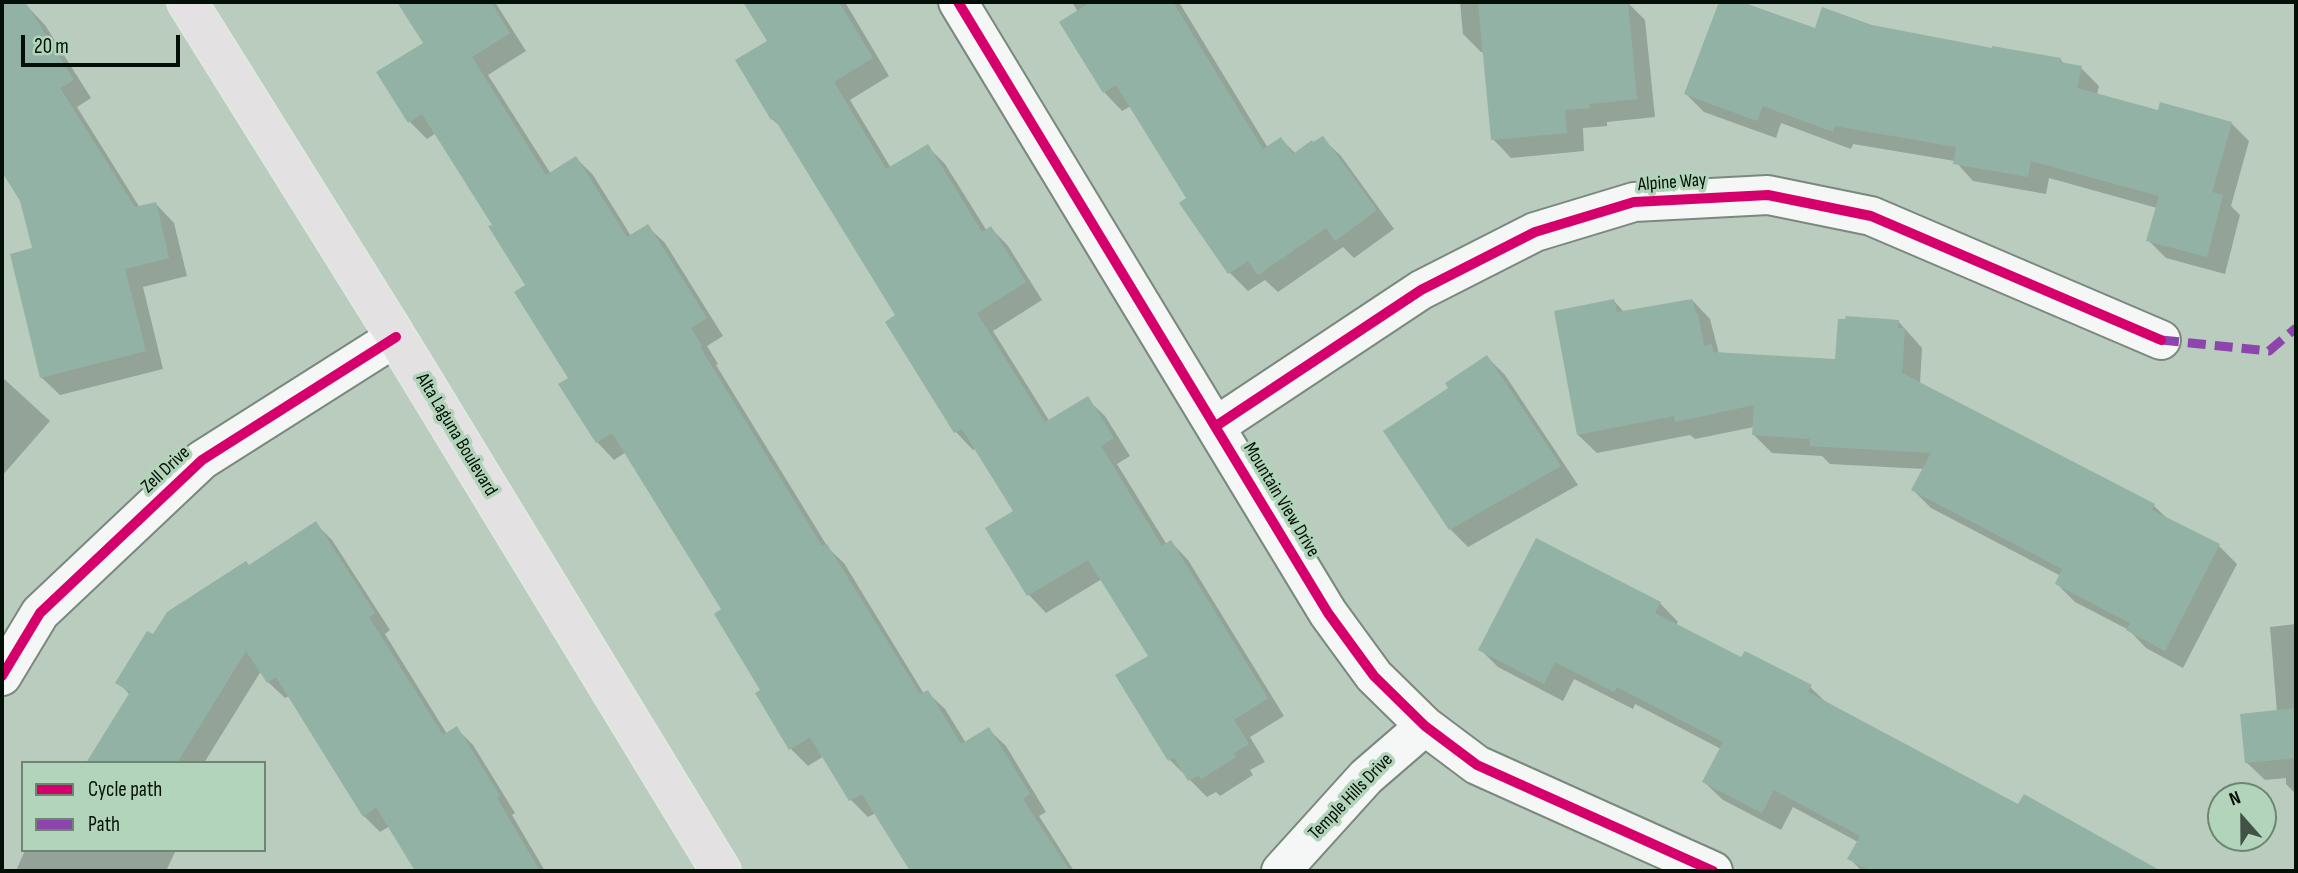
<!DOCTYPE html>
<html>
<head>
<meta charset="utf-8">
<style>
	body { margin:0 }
	#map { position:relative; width:2298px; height:873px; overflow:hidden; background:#b9ccbe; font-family:"Sofia Sans Condensed",sans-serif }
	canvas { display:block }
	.frame { position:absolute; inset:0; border:4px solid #041007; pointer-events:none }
	.legend { position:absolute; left:21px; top:761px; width:245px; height:91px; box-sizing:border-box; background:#b1d4ba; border:2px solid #6c8672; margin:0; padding:9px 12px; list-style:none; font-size:21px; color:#041007 }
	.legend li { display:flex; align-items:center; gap:14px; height:35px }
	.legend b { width:35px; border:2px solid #6c8672 }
	.north { position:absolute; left:2207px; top:782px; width:70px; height:70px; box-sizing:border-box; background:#b1d4ba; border:2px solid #6c8672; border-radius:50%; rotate:339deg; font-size:19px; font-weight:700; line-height:28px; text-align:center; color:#041007 }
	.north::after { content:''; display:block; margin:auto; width:24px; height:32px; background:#435247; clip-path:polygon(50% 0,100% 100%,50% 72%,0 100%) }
	.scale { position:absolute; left:21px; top:35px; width:159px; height:32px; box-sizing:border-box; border:4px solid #041007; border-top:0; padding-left:9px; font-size:21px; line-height:24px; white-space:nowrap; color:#041007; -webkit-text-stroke:5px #b1d4ba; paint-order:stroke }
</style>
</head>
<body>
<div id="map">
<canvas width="2298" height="873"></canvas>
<div class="frame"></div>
<ul class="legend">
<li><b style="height:9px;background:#d6006c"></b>Cycle path</li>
<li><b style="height:9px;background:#8e44ad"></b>Path</li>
</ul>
<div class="north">N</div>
<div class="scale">20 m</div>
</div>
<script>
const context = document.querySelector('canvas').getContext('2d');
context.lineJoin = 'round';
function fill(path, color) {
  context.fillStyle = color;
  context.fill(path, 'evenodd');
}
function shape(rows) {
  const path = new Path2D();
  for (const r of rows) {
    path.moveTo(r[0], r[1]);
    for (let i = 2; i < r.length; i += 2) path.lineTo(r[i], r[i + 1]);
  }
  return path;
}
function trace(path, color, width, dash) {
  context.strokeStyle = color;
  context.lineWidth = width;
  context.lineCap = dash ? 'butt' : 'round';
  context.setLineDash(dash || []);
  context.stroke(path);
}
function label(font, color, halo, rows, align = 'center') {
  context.font = font + ' "Sofia Sans Condensed",sans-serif';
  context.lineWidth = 7;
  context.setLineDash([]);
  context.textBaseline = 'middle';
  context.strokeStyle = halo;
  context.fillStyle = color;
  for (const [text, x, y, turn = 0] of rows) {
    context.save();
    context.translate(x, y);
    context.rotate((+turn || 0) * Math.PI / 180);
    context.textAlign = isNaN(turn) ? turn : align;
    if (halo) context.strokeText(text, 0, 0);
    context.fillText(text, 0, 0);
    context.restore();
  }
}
const shadow = shape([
	[399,2,495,2,526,51,488,75,551,174,576,158,593,175,631,236,647,226,665,243,723,336,707,346,718,364,716,365,829,549,844,563,924,694,927,692,945,709,966,743,988,729,1006,746,1046,812,1039,816,1074,871,913,871,876,813,868,817,851,800,824,756,808,766,791,749,757,694,763,691,724,610,626,452,614,460,597,442,528,285,494,226,436,133,427,139,410,122,425,44],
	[745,2,845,2,889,76,850,100,891,168,928,147,945,164,987,231,991,228,1008,246,1042,300,993,331,1050,422,1087,399,1105,416,1130,456,1117,464,1167,545,1171,542,1188,560,1284,716,1250,737,1265,762,1250,770,1253,775,1220,796,1216,792,1207,797,1170,760,1150,657,1102,579,1046,613,1029,595,988,529,1015,512,976,448,973,450,956,432,887,322,898,316,784,130,772,119,769,42],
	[1072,2,1179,2,1268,148,1281,139,1296,154,1322,138,1341,156,1394,229,1354,258,1343,247,1278,292,1265,280,1248,291,1230,273,1181,204,1189,199,1131,106,1122,111,1104,92,1061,22,1078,12],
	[1460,2,1627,2,1645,20,1655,117,1607,122,1607,126,1583,128,1584,151,1511,158,1493,139,1485,52,1481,52,1463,34],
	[1720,2,1737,2,1816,31,1871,27,1994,50,2060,59,2065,65,2081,68,2099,86,2097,95,2159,112,2231,123,2249,141,2231,206,2240,215,2225,274,2166,258,2148,240,2157,208,2049,178,2046,194,1973,181,1955,161,1853,144,1851,149,1781,123,1776,138,1704,112,1686,94],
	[27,6,45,25,91,98,77,107,140,208,156,204,174,223,187,276,143,287,163,369,60,395,41,377,34,249,22,201,2,168,2,13,6,20],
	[1692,300,1710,319,1719,354,1837,361,1898,321,1922,348,1920,384,2154,506,2169,520,2219,546,2237,564,2183,668,2146,648,2129,630,2075,602,2057,584,2061,576,1931,508,1913,490,1924,469,1830,464,1822,456,1772,453,1754,435,1754,427,1695,439,1690,435,1597,453,1578,435,1614,301,1625,313],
	[1487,357,1505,375,1578,485,1468,547,1450,529,1451,389],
	[2,377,50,421,2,476],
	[316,524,332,540,390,630,385,634,447,734,457,729,473,745,515,813,512,815,545,871,417,871,390,826,380,832,364,816,289,696,285,698,268,682,261,671,204,763,88,763,130,695,118,682,154,636,249,567],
	[1660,603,1678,622,1676,625,1742,659,1810,687,1829,705,2019,806,2138,860,2149,871,1862,871,1849,858,1858,842,1793,807,1781,830,1723,800,1704,782,1721,749,1635,704,1633,709,1574,679,1563,701,1498,667,1480,649],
	[2296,624,2296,794,2286,784,2286,778,2265,780,2246,762,2277,712,2270,627],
	[25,850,176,850,166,871,16,871]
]);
const building = shape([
	[2,2,25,2,74,80,60,88,135,207,156,202,169,258,125,269,146,351,40,378,10,254,32,248,20,201,2,172],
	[397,2,491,2,510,33,472,57,546,175,576,156,627,237,648,224,707,318,691,328,702,346,700,347,822,546,827,544,920,694,928,690,961,744,989,727,1030,794,1023,799,1070,871,910,871,862,794,849,801,810,737,789,750,755,693,760,690,714,614,721,609,612,433,596,443,558,384,568,378,514,292,525,285,488,226,492,225,422,114,408,123,376,72,423,43],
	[743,2,839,2,873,58,834,82,886,169,928,144,982,232,991,226,1026,282,977,313,1045,422,1088,396,1114,438,1101,446,1162,546,1171,540,1268,698,1234,720,1249,744,1234,753,1236,757,1201,779,1199,775,1188,781,1174,758,1168,761,1115,675,1148,656,1088,560,1027,596,985,528,1013,511,962,429,954,433,885,322,895,315,774,118,771,120,735,60,767,41],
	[1091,2,1173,2,1263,149,1281,137,1293,154,1312,140,1313,142,1323,136,1377,210,1335,241,1326,228,1258,275,1248,261,1228,274,1179,203,1186,198,1116,85,1103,93,1059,22],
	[1478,2,1628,2,1637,99,1589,104,1590,108,1565,110,1567,133,1491,140],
	[1719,2,1742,2,1815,28,1822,7,1872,25,1992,48,1992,46,2061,58,2060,62,2082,66,2077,88,2158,110,2160,102,2232,122,2212,192,2223,195,2207,257,2146,241,2159,196,2031,161,2028,177,1953,164,1956,147,1835,126,1833,132,1763,106,1757,121,1684,94],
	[1614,299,1617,312,1692,299,1696,313,1698,313,1704,346,1712,344,1713,352,1835,359,1838,319,1845,319,1846,316,1899,320,1898,328,1905,328,1902,373,2155,504,2152,510,2220,544,2165,651,2126,630,2130,623,2055,584,2062,569,1911,490,1931,453,1810,446,1810,439,1752,435,1754,405,1675,422,1674,416,1577,435,1554,311],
	[1487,355,1561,466,1449,530,1383,431,1448,388,1445,383],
	[316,521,375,613,369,617,443,735,457,726,500,796,497,798,540,871,415,871,376,807,363,817,276,677,267,683,246,651,177,763,86,763,130,692,115,683,147,631,153,634,167,612,246,561,249,565],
	[1536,538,1661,602,1655,613,1741,657,1745,651,1812,685,1808,692,2018,804,2024,794,2161,871,1871,871,1847,859,1860,836,1774,790,1762,813,1702,782,1723,742,1617,687,1614,692,1555,662,1544,684,1478,650],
	[2296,708,2296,758,2245,763,2240,714]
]);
const minor = shape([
	[958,2,1328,613,1374,676,1425,726,1477,765,1713,871],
	[1216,426,1421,290,1535,232,1634,202,1768,195,1871,216,2161,340],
	[2,676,40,613,202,460,396,337],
	[1281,871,1366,777,1425,726]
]);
const major = shape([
	[187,2,396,337,721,871]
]);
const quiet = shape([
	[2161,340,2269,351,2296,328]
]);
const cycleway = shape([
	[958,2,1328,613,1374,676,1425,726,1477,765,1713,871],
	[1216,426,1421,290,1535,232,1634,202,1768,195,1871,216,2161,340],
	[2,676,40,613,202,460,396,337]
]);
const streetNames = [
	["Alpine Way",1672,183,-4],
	["Alta Laguna Boulevard",456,435,59],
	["Zell Drive",166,470,-43],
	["Mountain View Drive",1281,500,59],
	["Temple Hills Drive",1351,797,-46]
];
fill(shadow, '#0003');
fill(building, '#93b2a6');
trace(minor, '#7a887e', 42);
trace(major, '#e0e8e2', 42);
trace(minor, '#f4f7f5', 38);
trace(major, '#e4e1e3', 38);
trace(quiet, '#8e44ad', 9, [18, 9]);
trace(cycleway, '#d6006c', 10);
label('19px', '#041007', '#b1d4ba', streetNames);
</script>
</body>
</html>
